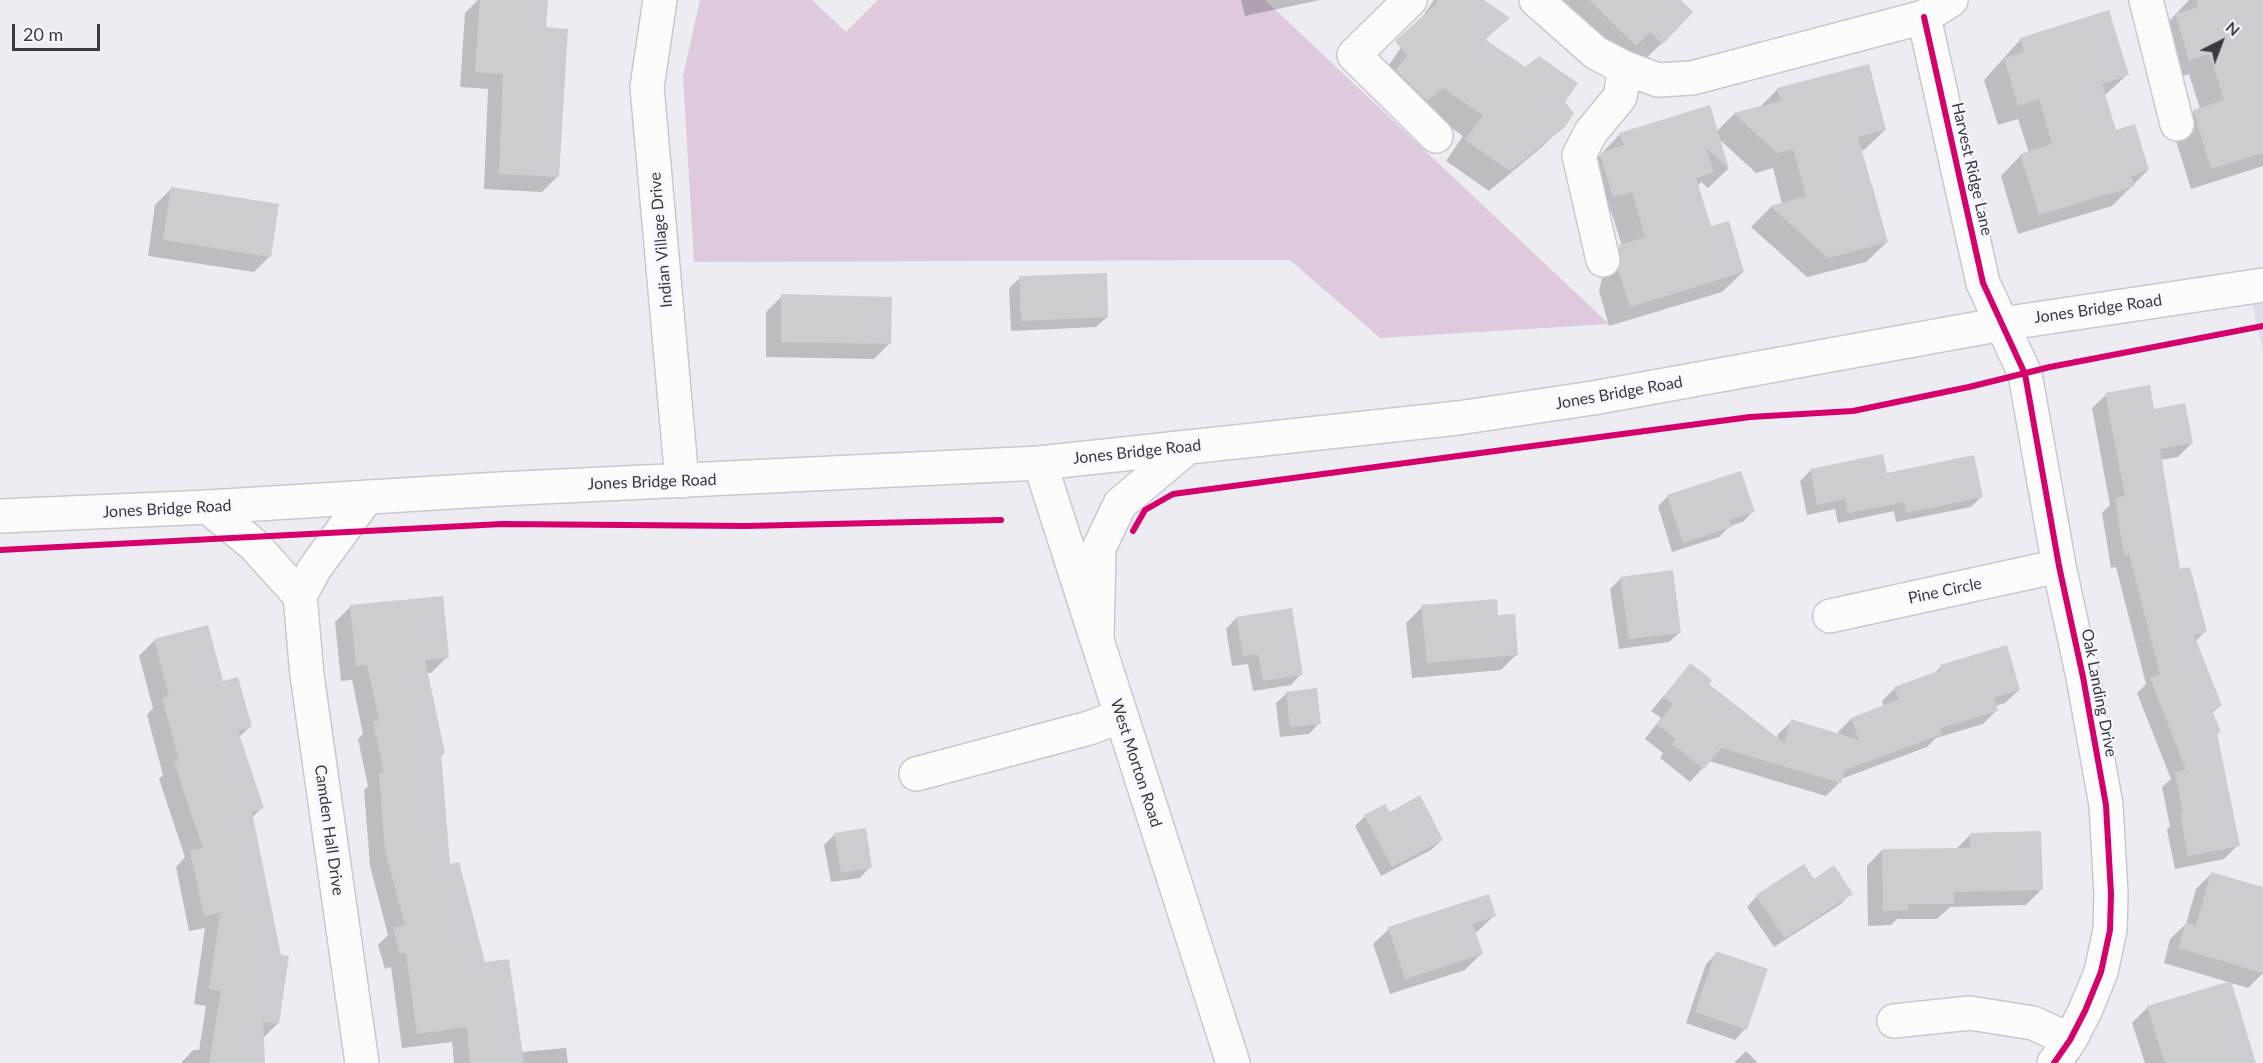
<!DOCTYPE html>
<html>
<head>
<meta charset="utf-8">
<style>
	body { margin:0 }
	#map { position:relative; width:2263px; height:1063px; overflow:hidden; background:#ececf2; font-family:Lato,sans-serif }
	canvas { display:block }
	.north { position:absolute; left:2191px; top:12px; width:60px; height:60px; -webkit-text-stroke:4px #f6f7ff; paint-order:stroke; rotate:42deg; font-size:16px; font-weight:700; line-height:24px; text-align:center; color:#3a3b40 }
	.north::after { content:''; display:block; margin:auto; width:21px; height:27px; background:#3a3b40; clip-path:polygon(50% 0,100% 100%,50% 72%,0 100%) }
	.scale { position:absolute; left:12px; top:24px; width:88px; height:27px; box-sizing:border-box; border:3px solid #3a3b40; border-top:0; padding-left:8px; font-size:18px; line-height:21px; white-space:nowrap; color:#3a3b40; -webkit-text-stroke:4px #f6f7ff; paint-order:stroke }
</style>
</head>
<body>
<div id="map">
<canvas width="2263" height="1063"></canvas>
<div class="north">N</div>
<div class="scale">20 m</div>
</div>
<script>
const context = document.querySelector('canvas').getContext('2d');
context.lineJoin = 'round';
function fill(path, color) {
  context.fillStyle = color;
  context.fill(path, 'evenodd');
}
function shape(rows) {
  const path = new Path2D();
  for (const r of rows) {
    path.moveTo(r[0], r[1]);
    for (let i = 2; i < r.length; i += 2) path.lineTo(r[i], r[i + 1]);
  }
  return path;
}
function trace(path, color, width, dash) {
  context.strokeStyle = color;
  context.lineWidth = width;
  context.lineCap = dash ? 'butt' : 'round';
  context.setLineDash(dash || []);
  context.stroke(path);
}
function label(font, color, halo, rows, align = 'center') {
  context.font = font + ' Lato,sans-serif';
  context.lineWidth = 4.5;
  context.setLineDash([]);
  context.textBaseline = 'middle';
  context.strokeStyle = halo;
  context.fillStyle = color;
  for (const [text, x, y, turn = 0] of rows) {
    context.save();
    context.translate(x, y);
    context.rotate((+turn || 0) * Math.PI / 180);
    context.textAlign = isNaN(turn) ? turn : align;
    if (halo) context.strokeText(text, 0, 0);
    context.fillText(text, 0, 0);
    context.restore();
  }
}
const built = shape([
	[2263,267,2263,353,2245,270]
]);
const forest = shape([
	[700,0,812,0,846,32,878,0,1265,0,1609,324,1380,338,1290,260,694,262,683,76]
]);
const shadow = shape([
	[478,0,523,0,544,29,558,176,542,192,484,189,488,89,460,87,465,13],
	[1241,0,1320,0,1245,16],
	[1434,0,1481,0,1507,18,1484,41,1525,69,1563,102,1563,126,1542,147,1489,191,1446,161,1463,136,1422,107,1384,72],
	[1547,0,1678,0,1662,43,1641,63,1629,51,1615,65],
	[2189,0,2263,0,2263,166,2191,189,2173,131,2194,111,2200,109,2189,74,2169,80,2155,36],
	[2021,39,2127,75,2104,96,2115,132,2148,170,2112,206,2018,234,2001,176,2021,155,2029,153,2018,119,1998,125,1984,80],
	[1778,89,1885,130,1864,150,1860,151,1869,186,1872,185,1887,242,1866,262,1807,277,1751,227,1771,207,1782,204,1773,168,1756,173,1719,139,1728,169,1708,188,1701,182,1697,187,1710,228,1743,272,1722,292,1609,326,1599,291,1602,278,1599,267,1622,246,1611,211,1592,217,1582,174,1620,134,1716,132,1733,115,1759,108],
	[171,189,270,256,254,272,148,256,155,205],
	[1020,278,1107,317,1096,327,1011,331,1009,288],
	[782,296,890,343,874,359,766,357,766,312],
	[2106,395,2153,410,2192,443,2178,457,2160,460,2179,571,2205,631,2195,642,2220,706,2212,713,2219,732,2216,735,2238,845,2224,859,2175,869,2167,830,2170,826,2162,787,2171,779,2137,693,2146,684,2116,567,2111,568,2102,513,2110,505,2092,408],
	[1810,471,1886,474,1981,497,1971,507,1896,522,1894,511,1838,523,1835,509,1807,515,1800,481],
	[1668,496,1753,511,1743,522,1730,526,1719,537,1672,552,1658,506],
	[1621,578,1680,632,1669,642,1619,649,1610,589],
	[351,606,447,657,431,673,426,673,444,753,440,757,449,866,484,964,521,1052,566,1048,568,1063,454,1063,452,1042,402,1048,391,967,385,969,378,945,388,935,370,866,364,790,368,786,358,739,363,734,352,680,341,681,335,622],
	[1422,607,1497,617,1517,654,1501,670,1412,678,1406,623],
	[1236,618,1301,674,1291,685,1253,691,1248,664,1232,666,1226,629],
	[155,640,222,683,250,727,238,738,262,808,251,818,278,1023,263,1038,264,1063,181,1063,193,1050,199,1050,206,1006,194,1004,205,928,189,931,176,867,185,857,159,779,163,775,147,715,153,708,139,656],
	[1690,665,1706,684,1777,739,1778,734,1792,721,1839,736,1838,732,1851,719,1884,707,1882,701,1895,688,1933,674,1941,667,2019,690,2005,703,1995,706,1996,711,1983,724,1936,738,1927,747,1841,779,1839,783,1826,796,1709,761,1690,782,1660,758,1663,753,1645,739,1661,718,1651,711],
	[1287,693,1319,723,1309,734,1280,737,1276,703],
	[1389,814,1442,840,1431,850,1381,876,1355,826,1365,816],
	[835,834,870,867,860,878,831,882,824,845],
	[1971,834,2042,889,2026,905,1950,907,1937,919,1897,919,1891,925,1868,926,1867,866,1882,850,1956,849],
	[2212,873,2263,888,2263,973,2248,988,2164,963,2170,939,2186,924,2196,889],
	[1813,881,1851,893,1841,904,1774,947,1747,907,1757,896],
	[1494,916,1478,931,1474,933,1481,954,1465,970,1390,994,1373,944,1389,929],
	[1717,953,1745,1029,1735,1040,1686,1023,1706,964],
	[2148,1007,2254,1063,2145,1063,2132,1023],
	[1746,1051,1758,1063,1734,1063]
]);
const building = shape([
	[480,0,548,0,546,27,568,29,559,177,499,174,503,74,475,72],
	[1438,0,1484,0,1510,18,1485,39,1525,67,1539,56,1578,83,1565,102,1574,113,1565,127,1510,171,1465,140,1483,115,1443,88,1427,101,1396,70,1407,55,1395,41,1434,6],
	[1589,0,1681,0,1693,12,1663,44,1650,32,1636,46],
	[2196,0,2263,0,2263,153,2211,169,2193,110,2224,100,2210,54,2189,60,2175,14,2198,7],
	[2109,10,2129,75,2102,84,2116,130,2135,124,2149,170,2131,176,2135,186,2039,215,2020,154,2052,144,2039,99,2018,106,2004,58,2024,52,2020,38],
	[1869,64,1886,130,1858,137,1888,242,1828,258,1770,206,1806,196,1793,149,1777,153,1733,113,1781,101,1777,88],
	[1710,105,1729,169,1706,148,1714,172,1696,178,1711,226,1729,221,1744,272,1630,307,1618,270,1621,256,1619,245,1645,237,1632,192,1613,197,1600,155,1602,152,1624,145,1619,133],
	[171,187,279,204,271,257,163,240],
	[1107,273,1108,317,1021,321,1019,276],
	[781,294,892,297,891,344,781,342],
	[2150,385,2154,409,2185,403,2193,443,2160,449,2180,569,2190,567,2207,632,2194,635,2222,706,2212,710,2221,732,2217,733,2240,846,2188,856,2180,814,2183,814,2175,772,2186,770,2150,678,2160,674,2129,554,2124,555,2115,498,2125,496,2105,393],
	[1883,454,1887,473,1974,455,1983,497,1906,513,1904,502,1848,513,1845,499,1817,505,1810,469],
	[1741,471,1755,512,1729,520,1732,527,1683,543,1667,495],
	[1673,570,1681,633,1629,639,1620,577],
	[443,596,449,658,425,660,445,753,441,754,450,864,459,862,485,962,509,959,524,1063,470,1063,467,1027,417,1034,406,953,400,954,393,928,405,925,385,850,379,773,384,773,373,722,379,720,367,665,356,666,350,605],
	[1497,599,1498,615,1515,614,1518,655,1427,663,1421,605],
	[1292,608,1303,675,1263,681,1258,654,1243,656,1236,617],
	[208,625,223,681,238,677,252,727,238,731,264,808,252,812,281,955,289,956,279,1024,263,1022,265,1063,209,1063,221,991,209,989,220,913,204,916,190,850,203,848,174,762,179,760,162,698,169,696,154,639],
	[2007,645,2020,690,1994,698,1998,711,1940,728,1942,734,1845,770,1841,783,1721,748,1704,769,1672,744,1676,739,1657,725,1673,704,1663,697,1690,663,1712,680,1709,684,1784,743,1791,719,1859,740,1851,718,1899,699,1894,687,1941,670,1940,665],
	[1317,688,1321,724,1290,727,1286,692],
	[1420,795,1443,840,1392,867,1364,815,1385,804,1390,812],
	[866,828,872,868,841,873,834,833],
	[2041,831,2043,890,1954,892,1954,904,1908,904,1908,910,1883,911,1882,849,1970,848,1970,833],
	[1804,864,1814,879,1834,865,1853,894,1785,938,1756,895],
	[2211,872,2263,887,2263,973,2178,948,2186,922,2196,925],
	[1489,894,1496,916,1473,924,1483,954,1405,979,1388,927],
	[1716,951,1768,969,1747,1030,1695,1012],
	[2231,981,2256,1063,2165,1063,2147,1006]
]);
const minor = shape([
	[660,0,647,87,682,481],
	[1410,0,1354,55,1436,136],
	[1536,0,1596,53,1625,68,1658,80,1692,78,1924,17,1951,0],
	[2146,0,2177,124],
	[1924,17,1983,283,2025,374,2059,566,2083,677,2106,805,2111,894,2110,930,2101,972,2085,1011,2070,1040,2054,1063],
	[1603,260,1579,155,1591,132,1620,97,1625,68],
	[1040,463,1233,1063],
	[208,507,254,545,300,596,315,568,367,497],
	[300,596,307,675,362,1063],
	[1830,616,2059,566],
	[916,774,1089,728,1121,716],
	[1894,1021,1970,1013,2033,1023,2070,1040]
]);
const major = shape([
	[0,516,208,507,500,489,1040,463,1458,418,1593,398,2002,324,2263,285],
	[1097,640,1099,548,1120,504,1188,447]
]);
const cycleway = shape([
	[1924,17,1983,283,2025,374,2059,566,2083,677,2106,805,2111,894,2110,930,2101,972,2085,1011,2070,1040,2054,1063],
	[1133,531,1145,510,1173,494,1750,417,1853,411,1969,387,2050,367,2263,326],
	[0,550,502,524,746,526,1001,520]
]);
const streetNames = [
	["Harvest Ridge Lane",1972,169,77],
	["Indian Village Drive",661,240,-95],
	["Jones Bridge Road",2098,309,-8],
	["Jones Bridge Road",1619,393,-10],
	["Jones Bridge Road",1137,452,-6],
	["Jones Bridge Road",652,482,-2],
	["Jones Bridge Road",167,509,-3],
	["Pine Circle",1945,591,-12],
	["Oak Landing Drive",2099,693,79],
	["West Morton Road",1136,763,72],
	["Camden Hall Drive",329,830,82]
];
fill(built, '#dcddea');
fill(forest, '#decadc');
fill(shadow, '#0003');
fill(building, '#cbcdd1');
trace(minor, '#c9c9cd', 36);
trace(major, '#c9c9cd', 36);
trace(minor, '#fcfcfd', 33);
trace(major, '#fcfcfd', 33);
trace(cycleway, '#d6006c', 6);
label('16px', '#3a3b40', '#f6f7ff', streetNames);
</script>
</body>
</html>
